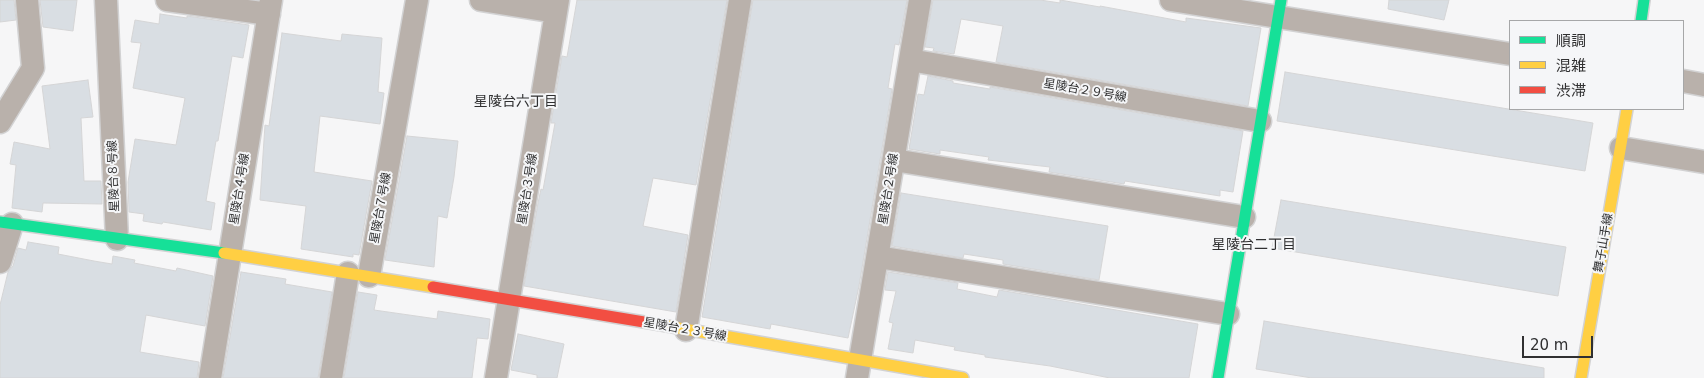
<!DOCTYPE html>
<html>
<head>
<meta charset="utf-8">
<style>
	body { margin:0 }
	#map { position:relative; width:1704px; height:378px; overflow:hidden; background:#f6f6f7; font-family:"DejaVu Sans","Noto Sans JP",sans-serif }
	canvas { display:block }
	.legend { position:absolute; left:1509px; top:20px; width:175px; height:90px; box-sizing:border-box; background:#f5f6f8; border:1px solid #a6a7a8; margin:0; padding:6px 9px; list-style:none; font-size:15px; color:#303031 }
	.legend li { display:flex; align-items:center; gap:10px; height:25px }
	.legend b { width:25px; border:1px solid #a6a7a8 }
	.scale { position:absolute; left:1522px; top:336px; width:71px; height:22px; box-sizing:border-box; border:2px solid #303031; border-top:0; padding-left:6px; font-size:15px; line-height:18px; white-space:nowrap; color:#303031; -webkit-text-stroke:4px #f5f6f8; paint-order:stroke }
</style>
</head>
<body>
<div id="map">
<canvas width="1704" height="378"></canvas>
<ul class="legend">
<li><b style="height:6px;background:#16e098"></b>順調</li>
<li><b style="height:6px;background:#ffcf43"></b>混雑</li>
<li><b style="height:6px;background:#f24e42"></b>渋滞</li>
</ul>
<div class="scale">20 m</div>
</div>
<script>
const context = document.querySelector('canvas').getContext('2d');
context.lineJoin = 'round';
function fill(path, color) {
  context.fillStyle = color;
  context.fill(path, 'evenodd');
}
function shape(rows) {
  const path = new Path2D();
  for (const r of rows) {
    path.moveTo(r[0], r[1]);
    for (let i = 2; i < r.length; i += 2) path.lineTo(r[i], r[i + 1]);
  }
  return path;
}
function trace(path, color, width, dash) {
  context.strokeStyle = color;
  context.lineWidth = width;
  context.lineCap = dash ? 'butt' : 'round';
  context.setLineDash(dash || []);
  context.stroke(path);
}
function label(font, color, halo, rows, align = 'center') {
  context.font = font + ' "DejaVu Sans","Noto Sans JP",sans-serif';
  context.lineWidth = 4;
  context.setLineDash([]);
  context.textBaseline = 'middle';
  context.strokeStyle = halo;
  context.fillStyle = color;
  for (const [text, x, y, turn = 0] of rows) {
    context.save();
    context.translate(x, y);
    context.rotate((+turn || 0) * Math.PI / 180);
    context.textAlign = isNaN(turn) ? turn : align;
    if (halo) context.strokeText(text, 0, 0);
    context.fillText(text, 0, 0);
    context.restore();
  }
}
const building = shape([
	[0,0,14,0,16,20,0,22,0,0],
	[40,0,77,0,73,31,43,27,40,0],
	[577,0,727,0,696,185,653,178,643,226,688,235,676,312,524,286,538,203,541,189,543,190,555,123,551,123,562,56,567,57,577,0],
	[753,0,907,0,899,45,895,44,888,88,892,89,859,286,848,338,771,324,770,329,702,317,753,0],
	[933,0,1040,0,1060,3,1060,0,1100,7,1100,6,1186,22,1186,18,1261,28,1248,106,996,62,1003,26,961,19,954,54,933,51,934,48,925,47,933,0],
	[1389,0,1449,0,1444,20,1388,9,1389,0],
	[160,14,187,18,187,16,249,25,243,58,232,56,218,141,216,141,206,201,215,203,211,230,163,222,162,224,143,221,144,214,129,212,128,182,135,139,176,145,185,98,133,88,141,43,131,42,135,20,159,24,160,14],
	[282,33,341,41,342,34,382,38,378,92,384,93,380,124,320,116,314,172,372,181,359,255,353,254,353,257,301,249,306,206,260,200,265,125,269,126,282,33],
	[1285,72,1593,123,1585,171,1277,121,1285,72],
	[928,76,953,81,953,83,990,89,990,87,1243,131,1233,192,1220,190,1220,196,1125,181,1124,184,1049,172,1050,167,988,160,989,157,940,150,940,154,909,149,918,94,924,95,928,76],
	[88,80,93,117,81,118,84,181,101,181,102,204,43,203,42,212,12,208,16,165,10,164,14,142,50,149,42,86,88,80],
	[407,136,458,141,454,177,447,218,438,216,434,267,385,260,407,136],
	[901,193,1108,226,1099,280,1003,264,1003,260,964,254,963,258,892,246,901,193],
	[1281,200,1566,247,1558,296,1272,248,1281,200],
	[28,242,59,247,58,254,94,261,112,264,113,256,135,260,134,263,176,271,177,268,213,276,205,326,146,315,140,352,199,362,197,378,0,378,0,305,8,272,13,266,18,248,26,250,28,242],
	[241,272,286,279,285,284,332,292,318,378,223,378,241,272],
	[888,272,958,283,957,289,997,297,999,290,1198,324,1189,378,1110,378,1050,366,985,357,985,355,954,350,955,347,915,340,913,353,888,349,893,323,889,322,896,291,885,290,888,272],
	[358,292,377,295,374,310,437,319,438,311,490,319,488,339,477,338,472,378,344,378,358,292],
	[1264,321,1544,368,1544,378,1312,378,1256,369,1264,321],
	[518,334,564,344,557,378,537,378,537,375,511,370,518,334]
]);
const street = shape([
	[106,0,117,239],
	[167,0,269,14],
	[481,0,556,12],
	[1171,0,1510,54],
	[910,60,1260,121],
	[1683,81,1704,85],
	[0,122,33,68,27,0],
	[1621,148,1704,162],
	[894,160,1244,217],
	[878,257,1228,314],
	[0,262,12,224],
	[369,276,417,0],
	[686,330,740,0],
	[210,378,271,0],
	[331,378,348,273],
	[496,378,558,0],
	[857,378,920,0]
]);
const fast = shape([
	[1641,21,1644,0],
	[0,222,224,253],
	[1218,378,1281,0]
]);
const slow = shape([
	[224,253,433,287],
	[650,323,963,378],
	[1581,378,1627,109]
]);
const jam = shape([
	[433,287,650,323]
]);
const streetNames = [
	["星陵台２９号線",1085,91,10],
	["星陵台８号線",114,176,-92],
	["星陵台４号線",240,189,-81],
	["星陵台３号線",528,189,-81],
	["星陵台２号線",889,189,-81],
	["星陵台７号線",381,208,-80],
	["舞子山手線",1604,243,-80],
	["星陵台２３号線",685,330,10]
];
const neighbourhoodNames = [
	["星陵台六丁目",516,102],
	["星陵台二丁目",1254,245]
];
fill(building, '#d9dee3');
trace(building, '#d5d5d6', 1);
trace(street, '#d2d2d3', 25);
trace(fast, '#d2d2d3', 14);
trace(slow, '#d2d2d3', 14);
trace(jam, '#d2d2d3', 14);
trace(street, '#b9b1ab', 22);
trace(fast, '#16e098', 11);
trace(slow, '#ffcf43', 11);
trace(jam, '#f24e42', 11);
label('12px', '#303031', '#f5f6f8', streetNames);
label('14px', '#303031', '#f5f6f8', neighbourhoodNames);
</script>
</body>
</html>
